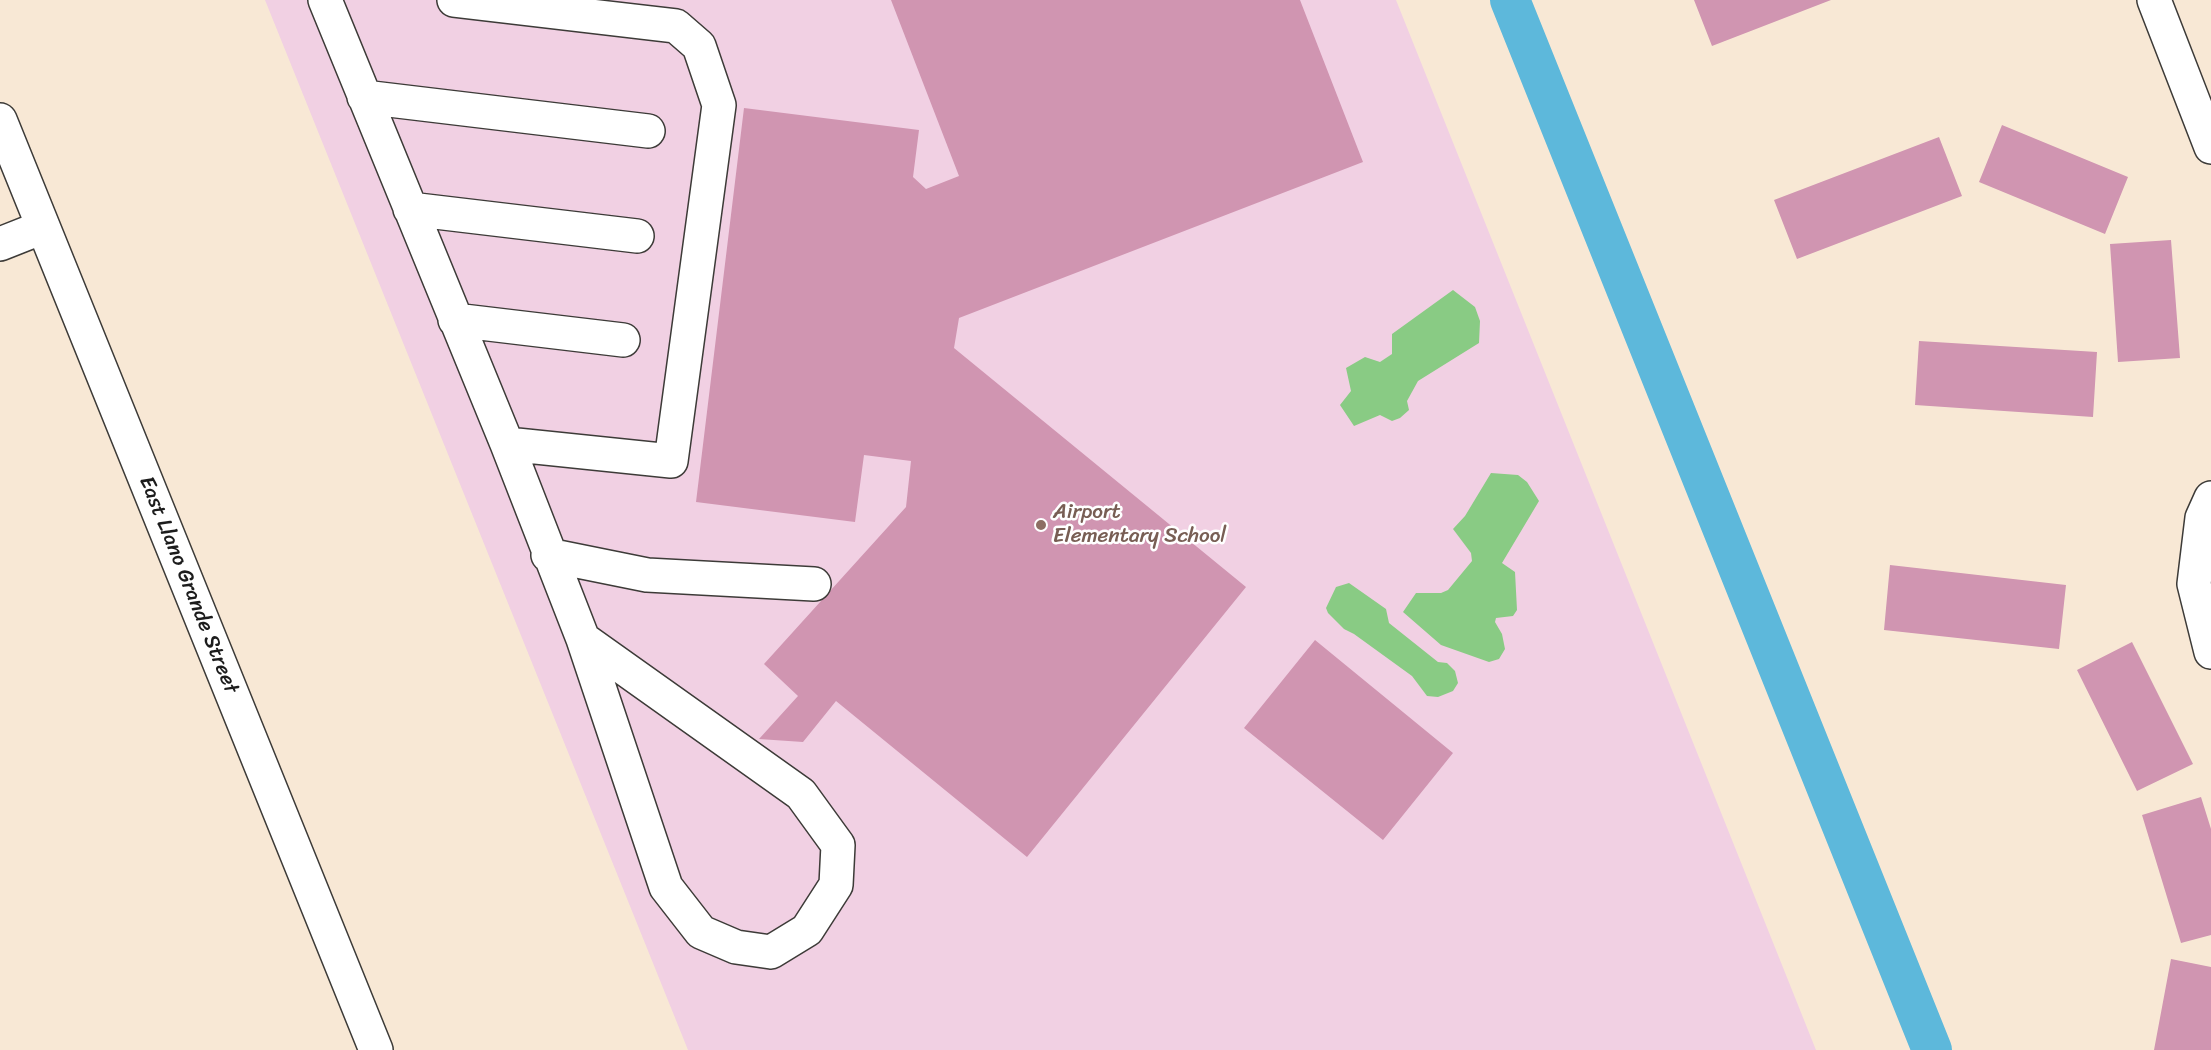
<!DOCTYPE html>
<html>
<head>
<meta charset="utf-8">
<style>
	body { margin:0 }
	canvas { display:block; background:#f8e8d5 }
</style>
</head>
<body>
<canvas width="2211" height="1050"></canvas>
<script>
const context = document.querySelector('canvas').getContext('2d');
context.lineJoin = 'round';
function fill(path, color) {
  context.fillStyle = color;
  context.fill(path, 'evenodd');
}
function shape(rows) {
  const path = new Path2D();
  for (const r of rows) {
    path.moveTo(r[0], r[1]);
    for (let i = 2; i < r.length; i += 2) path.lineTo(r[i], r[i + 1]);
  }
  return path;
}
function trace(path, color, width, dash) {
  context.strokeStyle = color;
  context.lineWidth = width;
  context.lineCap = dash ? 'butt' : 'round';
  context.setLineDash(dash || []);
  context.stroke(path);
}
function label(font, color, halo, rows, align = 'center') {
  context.font = font + ' Sriracha,sans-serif';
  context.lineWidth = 5;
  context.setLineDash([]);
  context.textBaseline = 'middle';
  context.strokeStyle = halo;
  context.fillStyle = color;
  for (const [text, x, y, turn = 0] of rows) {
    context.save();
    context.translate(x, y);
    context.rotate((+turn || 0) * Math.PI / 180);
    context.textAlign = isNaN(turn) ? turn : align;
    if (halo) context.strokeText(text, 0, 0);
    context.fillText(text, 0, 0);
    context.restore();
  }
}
const built = shape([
	[265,0,1396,0,1816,1050,688,1050]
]);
const green = shape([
	[1453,290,1475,307,1480,321,1479,343,1418,381,1407,401,1409,410,1400,418,1392,421,1380,415,1354,426,1340,405,1351,391,1346,368,1365,357,1380,362,1392,354,1392,334],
	[1491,473,1518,475,1527,482,1539,501,1502,563,1515,572,1517,610,1513,616,1496,618,1495,622,1502,634,1505,649,1499,659,1489,662,1441,645,1403,612,1416,593,1441,593,1448,590,1472,561,1471,553,1453,529,1465,516],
	[1349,583,1386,609,1389,623,1438,662,1447,663,1455,671,1458,683,1453,691,1438,697,1427,696,1412,676,1354,634,1344,629,1328,613,1326,608,1336,587]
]);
const canal = shape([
	[1510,0,1932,1050]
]);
const building = shape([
	[891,0,1300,0,1363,162,959,318,954,348,1246,587,1027,857,836,701,803,742,759,739,798,696,764,664,906,507,911,461,864,455,855,522,696,502,744,108,919,130,913,177,926,189,959,176],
	[1694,0,1831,0,1712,46],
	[2002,125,2128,177,2105,234,1979,182],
	[1939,137,1962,196,1797,259,1774,200],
	[2171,240,2180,358,2118,362,2110,244],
	[1919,341,2097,352,2093,417,1915,405],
	[1890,565,2066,585,2059,649,1884,630],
	[1315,640,1453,753,1383,840,1244,728],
	[2132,642,2193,764,2137,791,2077,670],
	[2201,797,2211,829,2211,935,2181,943,2142,815],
	[2171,959,2211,967,2211,1050,2154,1050]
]);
const minor = shape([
	[325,0,507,444,583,639,666,887,701,932,736,947,771,952,807,930,836,885,838,845,801,794,583,639],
	[454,0,676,26,699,46,719,105,671,461,507,444],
	[2154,0,2211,147],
	[364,97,648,131],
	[0,120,376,1050],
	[410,209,637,236],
	[0,244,43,227],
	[455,320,623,340],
	[2211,498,2202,518,2194,584,2211,652],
	[548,555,647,575,814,584]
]);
const markers = [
	[1041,525,6,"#8d6e63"]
];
const educationNames = [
	["Airport",1053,513],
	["Elementary School",1053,537]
];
const streetNames = [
	["East Llano Grande Street",188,585,68]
];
fill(built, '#f1d0e3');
fill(green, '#89cb84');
trace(canal, '#5db8db', 40);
fill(building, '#d095b1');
trace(minor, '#3d3b38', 36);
trace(minor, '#fff', 33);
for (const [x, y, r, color] of markers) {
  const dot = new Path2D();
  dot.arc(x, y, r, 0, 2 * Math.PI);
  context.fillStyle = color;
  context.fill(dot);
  trace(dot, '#fff', 2);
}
label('21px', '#785e54', '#fff', educationNames, 'left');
label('21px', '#1c1c1c', '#fff', streetNames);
</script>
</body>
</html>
